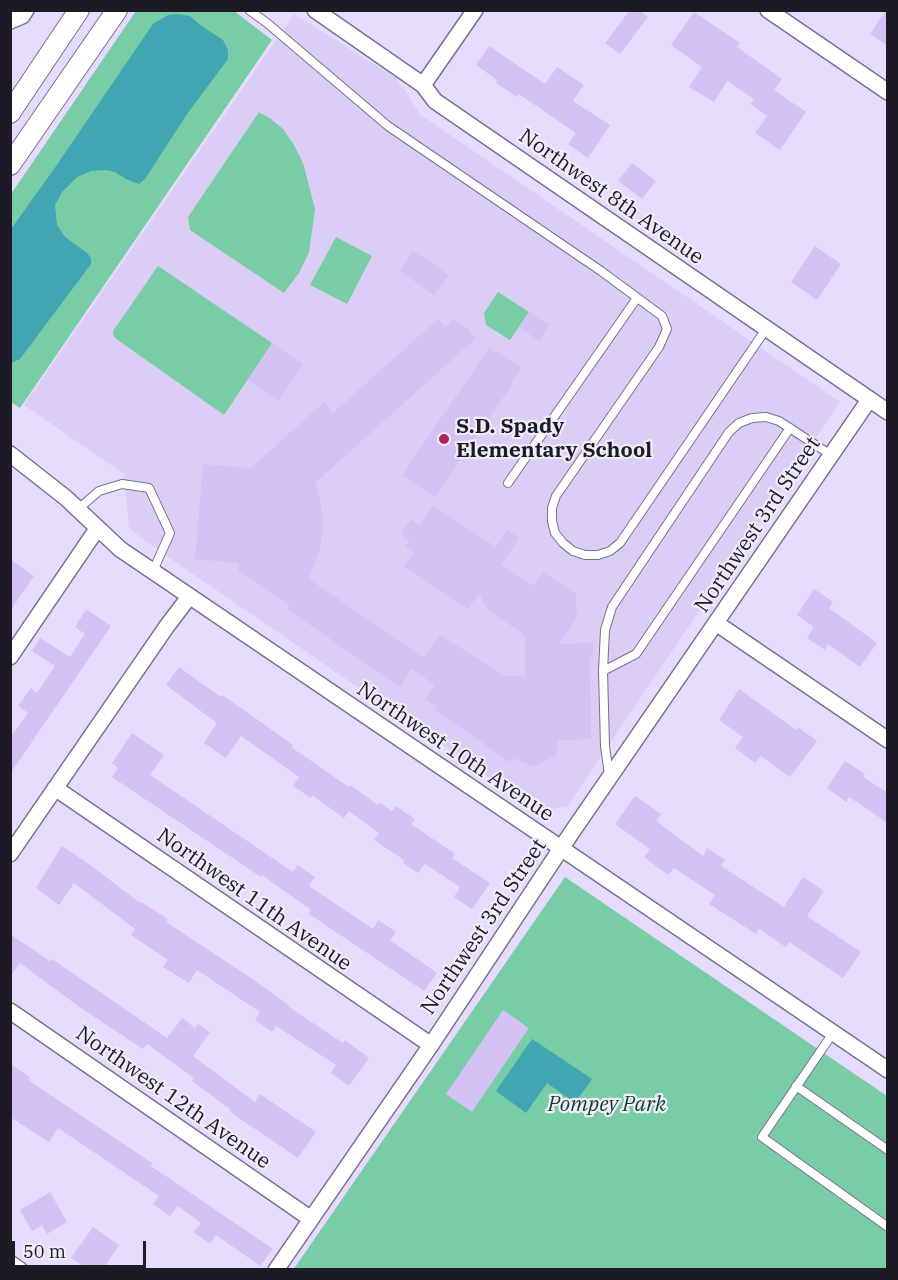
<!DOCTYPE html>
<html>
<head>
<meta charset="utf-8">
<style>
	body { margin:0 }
	#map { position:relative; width:898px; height:1280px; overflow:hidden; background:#e6dbfd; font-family:"IBM Plex Serif",serif }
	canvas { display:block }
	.frame { position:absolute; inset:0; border:12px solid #1d1925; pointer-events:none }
	.scale { position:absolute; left:12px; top:1241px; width:134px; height:27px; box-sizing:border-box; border:3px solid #1d1925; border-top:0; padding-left:8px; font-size:18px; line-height:21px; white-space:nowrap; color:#1d1925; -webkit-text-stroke:4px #f1ecfa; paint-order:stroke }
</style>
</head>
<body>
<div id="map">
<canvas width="898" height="1280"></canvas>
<div class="frame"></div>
<div class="scale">50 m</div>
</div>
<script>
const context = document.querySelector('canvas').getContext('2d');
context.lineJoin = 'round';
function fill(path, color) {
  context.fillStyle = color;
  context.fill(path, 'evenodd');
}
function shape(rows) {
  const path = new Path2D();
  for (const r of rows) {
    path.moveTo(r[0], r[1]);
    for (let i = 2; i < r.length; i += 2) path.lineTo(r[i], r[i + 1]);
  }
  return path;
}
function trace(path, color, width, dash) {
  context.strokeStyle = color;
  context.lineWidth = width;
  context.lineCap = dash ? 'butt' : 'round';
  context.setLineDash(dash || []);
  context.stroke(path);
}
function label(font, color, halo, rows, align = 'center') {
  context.font = font + ' "IBM Plex Serif",serif';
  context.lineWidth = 4.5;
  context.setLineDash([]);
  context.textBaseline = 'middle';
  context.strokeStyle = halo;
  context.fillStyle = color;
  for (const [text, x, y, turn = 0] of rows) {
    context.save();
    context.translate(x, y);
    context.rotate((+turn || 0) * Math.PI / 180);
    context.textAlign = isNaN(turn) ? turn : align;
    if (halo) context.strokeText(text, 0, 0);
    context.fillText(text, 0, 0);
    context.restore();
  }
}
const built = shape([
	[294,14,396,78,421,115,840,402,567,807,537,810,152,546,129,528,124,474,24,405]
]);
const green = shape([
	[136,11,234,11,272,40,20,408,11,402,11,194],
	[259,112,271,119,283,129,294,145,303,163,315,209,309,252,299,273,284,293,190,230,188,217],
	[336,237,372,256,347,304,310,285],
	[158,266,272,343,224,415,115,338,113,334,113,331],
	[498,292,529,312,510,340,486,325,484,313],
	[565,877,887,1096,887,1269,293,1270]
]);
const water = shape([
	[177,14,190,16,200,25,223,40,228,50,228,59,187,114,145,179,139,184,126,179,115,172,106,170,91,171,77,177,62,192,55,205,57,225,65,237,87,253,91,258,91,264,20,359,11,363,11,229,54,169,153,24,168,15],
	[532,1039,592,1079,575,1103,547,1083,526,1113,496,1091]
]);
const building = shape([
	[630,10,639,10,648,17,620,54,605,43],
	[886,10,888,10,888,46,870,34],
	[694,12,740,43,737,47,782,79,774,90,806,112,780,150,755,133,767,116,750,104,754,99,727,81,714,102,689,87,702,67,671,45],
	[489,46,545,84,557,67,584,85,573,101,610,125,588,158,568,144,576,133,519,94,517,97,496,83,497,80,476,65],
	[632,163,656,181,642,199,618,181],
	[815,246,841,264,817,300,791,282],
	[413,250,449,275,434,295,400,271],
	[529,312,550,325,539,341,519,327],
	[438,319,445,327,453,319,471,331,469,333,476,338,315,483,320,498,323,524,320,548,309,579,424,658,440,635,505,676,525,676,525,635,489,611,479,594,468,609,404,566,414,553,405,547,410,541,402,535,405,526,411,520,419,526,433,506,496,547,507,530,519,538,501,565,533,586,543,572,576,594,577,618,559,644,593,643,593,657,590,657,591,739,558,740,557,755,533,767,514,758,510,762,435,710,437,707,425,699,435,685,412,669,400,687,287,609,290,605,238,570,239,563,195,559,203,464,251,468,324,402,333,413],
	[272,343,303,364,278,401,248,380],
	[489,348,495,353,497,351,521,368,511,382,513,383,435,497,402,475],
	[10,559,34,576,10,611],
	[814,589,833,602,829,608,877,643,860,667,828,644,825,650,807,638,814,627,797,615],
	[86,609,111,626,10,774,10,738,28,713,18,706,31,688,37,693,55,666,32,651,40,638,70,657,85,634,75,627],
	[179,667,221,697,222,695,254,717,293,745,291,747,349,787,350,785,378,805,380,803,392,811,396,806,415,819,411,824,455,854,452,858,490,883,472,909,454,897,460,887,425,864,418,873,403,863,404,860,374,840,379,833,349,811,344,818,312,795,311,798,293,786,299,777,241,736,226,758,204,743,217,723,166,685],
	[739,689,796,730,798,727,817,741,790,777,761,756,755,763,735,748,743,737,719,720],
	[132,733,164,755,150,775,293,872,298,865,315,877,309,886,373,929,378,920,396,932,390,940,437,973,424,991,309,914,311,910,262,875,261,877,112,777,118,768,112,763],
	[845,761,865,774,863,777,888,793,888,823,849,797,846,802,827,788],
	[635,796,661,814,656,821,703,856,707,848,725,860,721,866,784,907,803,877,824,891,807,916,861,952,843,978,789,942,786,947,759,929,756,934,709,904,715,895,674,868,668,875,644,857,650,849,615,824],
	[62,846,89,864,140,903,141,902,168,919,166,922,251,978,290,1006,289,1007,343,1043,345,1040,369,1058,349,1086,331,1073,336,1065,276,1026,272,1032,255,1020,260,1012,197,970,189,983,163,967,168,960,131,935,135,929,74,883,59,905,36,888],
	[10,934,50,961,52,959,167,1038,182,1018,195,1028,198,1024,210,1032,193,1056,255,1102,260,1094,316,1132,298,1158,230,1112,231,1110,192,1081,194,1078,147,1044,143,1049,78,1006,20,963,10,977],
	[503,1010,529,1028,472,1112,446,1094],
	[10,1064,30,1077,28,1080,152,1163,151,1166,273,1249,260,1266,216,1235,210,1244,193,1232,201,1223,178,1206,170,1216,153,1204,159,1196,58,1128,49,1142,10,1117],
	[50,1192,67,1222,47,1234,42,1225,32,1231,20,1210],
	[93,1227,119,1245,103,1269,88,1269,71,1258]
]);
const service = shape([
	[249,10,267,23,388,126,601,271,662,316,667,329,659,347,556,496,552,508,552,521,555,533,563,543,573,551,585,555,598,555,610,551,620,543,766,329],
	[508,483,637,298],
	[77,510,99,491,122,484,149,488,170,533,153,571],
	[603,671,636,654,790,428],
	[609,775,605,746,603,671,605,630,612,607,729,432,739,423,752,418,766,417,779,421,831,455],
	[833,1033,762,1137,888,1227],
	[796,1086,888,1150]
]);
const minor = shape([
	[315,10,423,85,435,101,888,412],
	[768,10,888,92],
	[10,21,22,16,26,10],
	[423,85,475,10],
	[10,454,66,498,120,549,888,1070],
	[716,623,888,740],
	[10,657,97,529],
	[55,788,431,1045],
	[10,854,167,626,189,597],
	[10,1011,311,1219],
	[10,1263,20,1270],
	[276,1270,431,1045,572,832,869,400]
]);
const tertiary = shape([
	[10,113,79,10],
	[10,165,117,10]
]);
const markers = [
	[444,439,6,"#b0225c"]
];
const streetNames = [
	["Northwest 8th Avenue",611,197,35],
	["Northwest 3rd Street",758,525,-56],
	["Northwest 10th Avenue",455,752,34],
	["Northwest 11th Avenue",254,900,35],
	["Northwest 3rd Street",484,927,-56],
	["Northwest 12th Avenue",173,1098,35]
];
const poiNames = [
	["S.D. Spady",456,427],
	["Elementary School",456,451]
];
const parkNames = [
	["Pompey Park",607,1105]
];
fill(built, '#dbcdf5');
fill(green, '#78cca6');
fill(water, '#41a5b2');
fill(building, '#d3c2f3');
trace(service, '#7a708e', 10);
trace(minor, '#7a708e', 18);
trace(tertiary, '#7a708e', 22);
trace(service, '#fff', 8);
trace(minor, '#fff', 15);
trace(tertiary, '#fff', 20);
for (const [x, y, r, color] of markers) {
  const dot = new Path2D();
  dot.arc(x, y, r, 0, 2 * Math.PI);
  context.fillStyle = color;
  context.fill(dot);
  trace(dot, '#f1ecfa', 2);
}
label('21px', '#1d1925', '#f1ecfa', streetNames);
label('bold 21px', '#1d1925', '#f1ecfa', poiNames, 'left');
label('italic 21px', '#113e2c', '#f1ecfa', parkNames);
</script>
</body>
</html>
